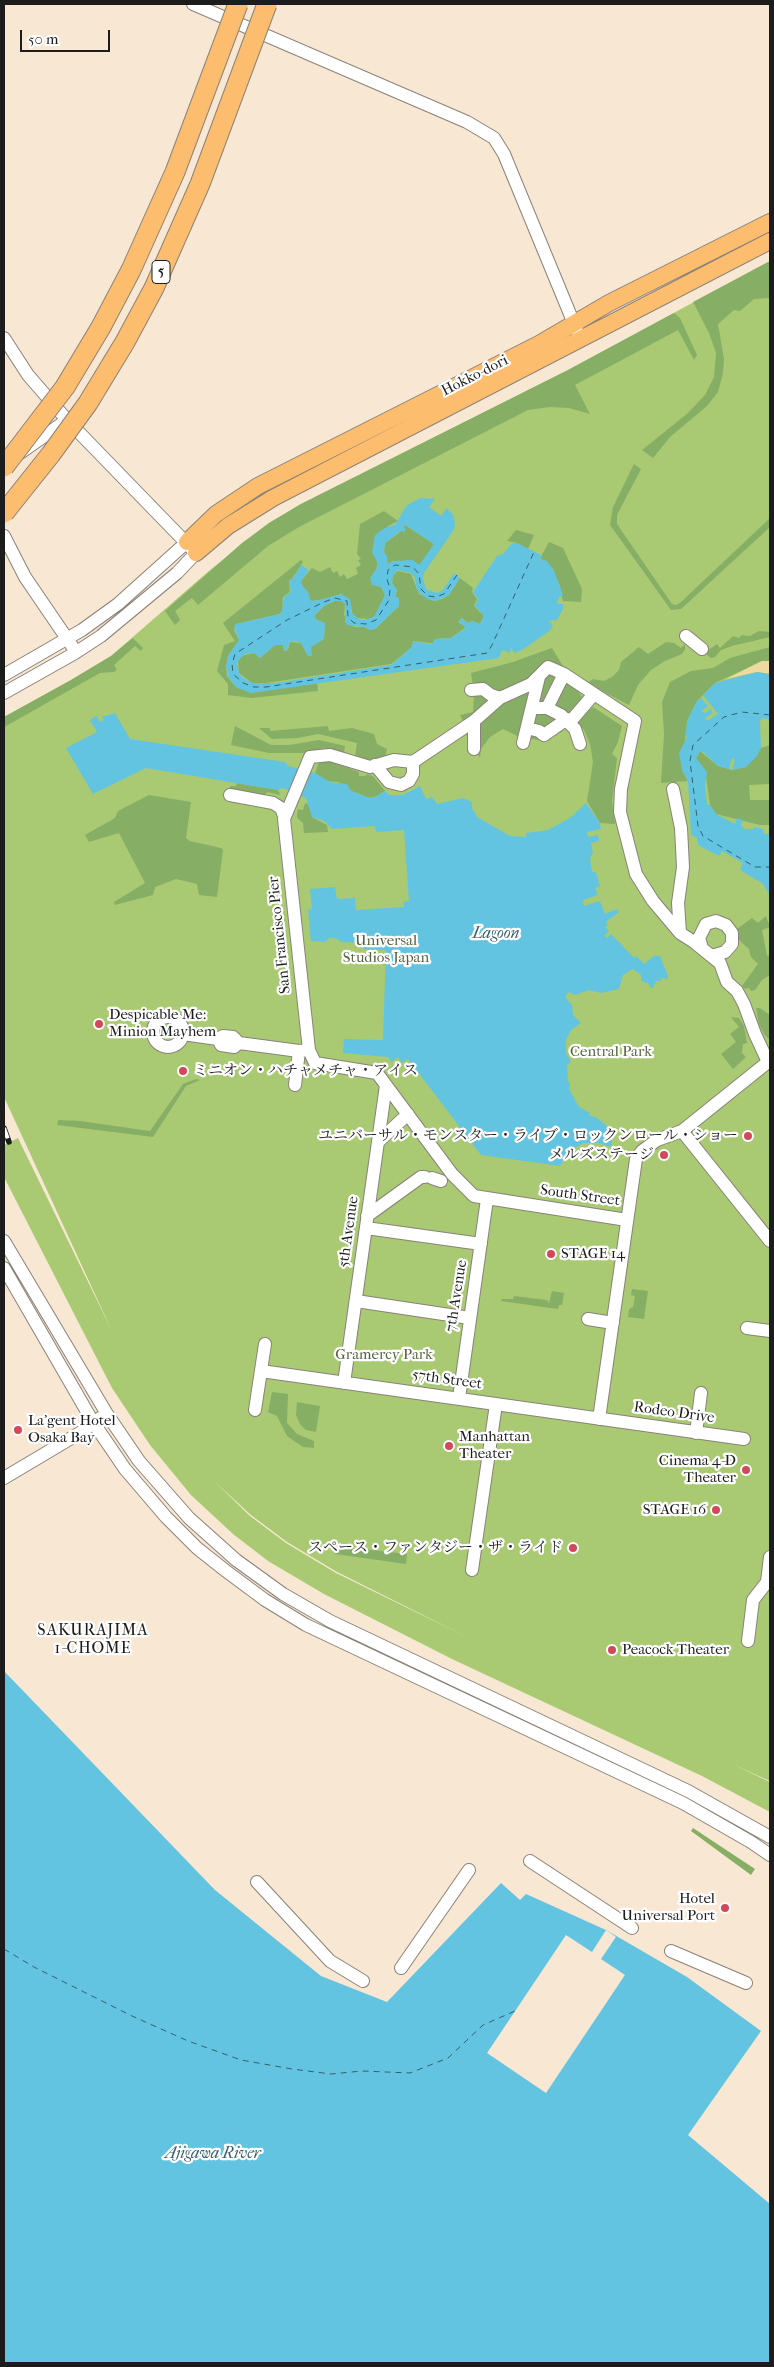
<!DOCTYPE html>
<html>
<head>
<meta charset="utf-8">
<style>
	body { margin:0 }
	#map { position:relative; width:774px; height:2367px; overflow:hidden; background:#f7e7d3; font-family:"IM FELL French Canon",serif }
	canvas { display:block }
	.frame { position:absolute; inset:0; border:5px solid #1c1c1c; pointer-events:none }
	.scale { position:absolute; left:20px; top:30px; width:90px; height:22px; box-sizing:border-box; border:2px solid #1c1c1c; border-top:0; padding-left:6px; font-size:15px; line-height:18px; white-space:nowrap; color:#1c1c1c; -webkit-text-stroke:4px #fff; paint-order:stroke }
</style>
</head>
<body>
<div id="map">
<canvas width="774" height="2367"></canvas>
<div class="frame"></div>
<div class="scale">50 m</div>
</div>
<script>
const context = document.querySelector('canvas').getContext('2d');
context.lineJoin = 'round';
function fill(path, color) {
  context.fillStyle = color;
  context.fill(path, 'evenodd');
}
function shape(rows) {
  const path = new Path2D();
  for (const r of rows) {
    if (r.length === 3) {
      path.moveTo(r[0] + r[2], r[1]);
      path.arc(r[0], r[1], r[2], 0, 2 * Math.PI);
      continue;
    }
    path.moveTo(r[0], r[1]);
    for (let i = 2; i < r.length; i += 2) path.lineTo(r[i], r[i + 1]);
  }
  return path;
}
function trace(path, color, width, dash) {
  context.strokeStyle = color;
  context.lineWidth = width;
  context.lineCap = dash ? 'butt' : 'round';
  context.setLineDash(dash || []);
  context.stroke(path);
}
function label(font, color, halo, rows, align = 'center') {
  context.font = font + ' "IM FELL French Canon","Noto Serif JP",serif';
  context.lineWidth = 4.5;
  context.setLineDash([]);
  context.textBaseline = 'middle';
  context.strokeStyle = halo;
  context.fillStyle = color;
  for (const [text, x, y, turn = 0] of rows) {
    context.save();
    context.translate(x, y);
    context.rotate((+turn || 0) * Math.PI / 180);
    context.textAlign = isNaN(turn) ? turn : align;
    if (halo) context.strokeText(text, 0, 0);
    context.fillText(text, 0, 0);
    context.restore();
  }
}
const green = shape([
	[770,261,770,1781,732,1764,770,1782,770,1812,702,1776,452,1659,324,1594,268,1561,233,1534,191,1495,150,1445,112,1388,4,1177,4,1145,18,1138,112,1331,4,1097,4,717,71,680,111,656,210,570,269,523,301,504,568,370],
	[214,1481,251,1515,287,1542,337,1572,467,1637,336,1573,286,1543,250,1516]
]);
const forest = shape([
	[770,261,770,298,754,299,740,311,734,310,718,324,724,359,723,373,718,392,707,406,670,437,653,458,642,450,688,413,705,395,714,377,716,353,709,333,693,302],
	[674,313,680,318,697,355,694,360,678,330,575,385,590,414,569,408,550,407,528,410,299,527,268,546,198,605,192,598,175,611,180,620,175,625,165,611,242,543,269,523,301,504,568,370],
	[634,464,641,469,617,515,617,524,672,604,676,605,681,602,770,518,770,527,681,609,671,610,610,525,613,507],
	[384,511,398,521,388,526,374,545,372,552,378,562,376,570,373,574,376,584,381,587,385,595,377,614,370,619,357,618,352,613,351,604,341,594,320,600,311,601,302,587,301,581,312,568,320,572,330,567,333,573,337,571,340,577,344,574,347,579,358,574,356,568,361,565,358,560,361,559,357,554,360,524],
	[405,525,434,544,421,564,388,564,384,552,385,543,399,533],
	[516,530,534,535,528,549,517,543,507,541],
	[549,542,563,548,582,589,581,602,563,601,553,569,540,558],
	[301,560,303,562,292,579,289,580,290,592,283,597,282,611,280,614,236,624,234,630,239,640,228,656,226,668,227,676,236,687,251,693,317,682,318,691,252,698,228,695,228,684,217,671,224,645,235,641,223,623],
	[398,571,411,574,419,594,434,601,442,599,449,595,460,578,473,588,472,592,477,599,474,606,484,616,480,624,472,621,468,623,462,618,458,622,466,627,451,638,435,639,433,643,429,643,413,641,412,647,391,664,260,684,252,683,239,673,238,662,241,656,254,653,260,658,275,645,279,644,283,645,284,651,288,650,290,642,301,643,308,656,311,656,311,647,324,639,325,623,317,620,314,616,324,606,335,601,342,601,345,604,344,615,354,627,364,627,370,630,375,629,399,606,399,598,395,597,397,590,392,583,393,575],
	[759,631,770,632,770,637,732,646,721,650,715,657,711,658,707,655,707,651,717,644,720,648,733,636,739,638,742,635,750,636],
	[133,638,143,648,141,651,135,646,114,665,117,670,114,672,100,673,6,726,4,729,4,717,71,680,111,656],
	[666,642,674,643,681,648,685,644,685,649,682,654,665,661,651,670,638,685,629,705,587,683,593,679,604,681,612,677,619,670,621,662,639,647,648,654],
	[770,647,770,661,762,661,715,683,697,701,687,722,682,770,688,781,661,783,664,734,662,702,670,682,691,671,713,668,730,658],
	[552,648,583,699,562,732,539,740,521,738,503,729,490,737,481,749,480,758,460,715,473,712,474,693,471,673,513,662],
	[593,707,622,726,618,742,612,754,617,758,612,801,615,824,600,823,587,801,593,762,590,744,584,730,576,722],
	[235,726,271,745,289,745,319,740,345,746,344,753,324,748,304,753,269,753,231,745],
	[328,726,329,731,352,728,374,734,377,744,387,749,385,757,367,760,355,756,357,743,318,734,298,738,272,739,259,728,270,728,270,731],
	[770,745,770,784,749,785,750,800,770,800,770,825,760,825,716,814,710,805,706,776,696,758,700,751,718,766,732,770,746,767,761,748],
	[319,762,332,762,359,772,359,776,365,776,367,774,373,776,385,791,375,797,370,798,351,791,338,782,325,781,315,773],
	[237,783,278,790,280,795,267,792,265,795,230,789,230,786,236,786],
	[149,795,191,802,186,838,190,841,221,848,223,850,217,897,199,895,197,884,176,879,155,887,153,895,115,905,114,902,145,883,119,833,89,842,85,835,115,818,118,811],
	[305,803,310,805,312,817,327,825,328,832,304,833,303,823,297,818,297,814,298,809,303,810],
	[766,916,770,927,762,930,767,956,770,955,770,975,762,980,755,990,751,991,749,988,745,989,742,986,758,964,751,957,749,949,737,938,737,929,752,918,758,923],
	[756,1008,760,1008,770,1015,770,1040,764,1034,759,1024],
	[731,1017,739,1018,744,1026,747,1043,743,1044,742,1053,746,1057,733,1069,721,1054,736,1042,730,1034,739,1027],
	[196,1079,200,1080,186,1086,153,1137,57,1125,58,1120,80,1121,150,1131,183,1084],
	[632,1289,648,1291,644,1319,628,1317,629,1309,633,1307,635,1296,631,1295],
	[552,1291,564,1293,562,1305,559,1305,558,1309,501,1301,502,1299,513,1299,514,1296,547,1300,549,1303],
	[272,1392,288,1394,287,1423,297,1434,314,1441,314,1448,303,1447,287,1436,277,1416,268,1412],
	[297,1402,320,1406,316,1432,306,1430,300,1424,296,1415],
	[336,1546,407,1554,406,1564,335,1554],
	[693,1828,755,1869,751,1875,691,1831]
]);
const sand = shape([
	[762,661,770,661,770,674,757,672,726,679]
]);
const water = shape([
	[420,498,435,499,429,507,441,516,447,508,454,516,455,526,453,531,424,573,423,579,426,589,437,593,443,590,454,573,460,578,449,595,436,601,427,599,417,591,415,578,411,573,398,570,393,575,392,583,397,590,395,597,399,598,399,606,375,629,370,630,364,627,347,625,345,622,345,604,342,601,335,601,324,606,314,616,317,620,325,623,324,639,311,647,312,656,308,656,301,643,295,641,289,642,288,650,285,651,283,645,275,645,260,658,254,653,245,654,237,662,239,673,242,677,252,683,275,683,391,665,412,647,413,641,429,644,433,643,435,639,451,638,466,628,458,621,462,619,468,623,472,621,480,624,484,616,475,606,478,599,473,592,497,556,503,554,512,543,517,543,543,556,540,558,543,561,546,560,553,569,560,586,563,596,559,597,557,604,564,604,562,606,564,607,557,620,549,621,553,626,548,632,522,650,514,653,511,647,510,653,502,650,499,658,251,693,236,687,228,676,226,666,228,656,239,640,234,627,236,624,280,614,282,611,284,597,291,592,289,580,293,579,301,565,309,570,301,581,301,584,308,592,311,601,320,600,341,594,350,599,352,613,357,618,363,620,374,617,385,595,381,587,372,585,370,578,377,568,377,562,372,552,375,535,383,529,396,524,406,506],
	[405,525,434,544,420,564,418,564,413,560,392,561,388,564,387,556,384,552,385,543,401,531,404,532,406,529,403,527],
	[757,672,770,674,770,720,763,718,760,721,761,748,757,756,746,767,732,770,735,760,732,758,729,769,718,766,703,752,700,751,696,758,707,772,705,786,707,805,710,805,716,814,735,824,737,818,743,820,741,826,745,829,753,829,754,827,763,829,764,834,769,834,770,895,762,883,740,870,743,863,722,851,719,856,698,845,697,838,691,835,688,781,682,770,679,753,687,737,685,734,689,716,697,701,701,698,708,706,701,711,705,713,710,709,713,713,705,718,707,721,718,714,703,695,715,683],
	[115,713,130,739,285,762,288,766,315,773,330,782,347,784,351,791,370,798,375,797,385,791,389,795,403,795,420,786,426,799,432,797,437,804,463,798,472,802,472,808,477,817,510,836,526,837,526,833,548,830,570,818,586,803,600,823,601,829,587,832,588,837,598,835,599,841,591,843,593,853,590,858,592,871,596,873,600,886,595,888,598,895,583,900,584,906,600,901,605,914,617,909,619,912,606,922,608,925,605,927,609,931,604,936,607,938,611,934,634,958,636,956,644,964,654,956,660,956,668,976,667,979,662,978,660,981,656,981,653,988,650,988,649,984,641,981,641,975,633,969,623,975,619,989,601,993,589,990,575,995,569,992,565,997,572,1005,573,1015,581,1023,571,1030,566,1040,566,1052,571,1063,569,1063,567,1066,568,1081,570,1083,569,1089,579,1107,590,1113,589,1116,596,1117,608,1127,612,1133,612,1147,598,1143,583,1143,567,1153,560,1166,481,1155,408,1059,402,1063,398,1057,391,1062,388,1057,343,1053,344,1039,383,1040,386,950,364,949,363,943,341,942,336,938,330,938,325,942,311,941,308,910,312,909,310,889,335,887,337,899,355,898,356,910,404,907,403,902,409,901,404,830,376,832,375,826,332,829,324,821,312,817,306,798,283,788,278,790,146,768,93,794,66,748,97,732,90,720,96,716,100,722,104,720,102,717],
	[4,1671,215,1890,321,1976,387,2002,501,1883,520,1900,526,1894,606,1930,687,1977,761,2031,688,2135,770,2204,770,2363,4,2363]
]);
const pier = shape([
	[606,1930,616,1937,601,1959,625,1975,546,2093,487,2053,566,1935,592,1952]
]);
const ferry = shape([
	[457,575,444,594,436,597,428,596,421,589,419,574,413,567,395,565,388,570,387,579,390,589,389,600,376,620,366,624,354,623,348,617,347,601,335,598,324,602,287,620,235,654,232,664,233,674,243,683,254,687,266,687,487,653,492,645,534,552],
	[770,715,742,712,724,717,693,745,690,761,698,826,703,836,755,867,770,867],
	[4,1949,34,1967,132,2016,188,2041,241,2060,292,2069,331,2074,362,2071,410,2073,448,2058,483,2025,515,2011]
]);
const minor = shape([
	[193,4,467,122,494,138,504,154,577,331],
	[4,338,28,375,67,420,196,553,177,573,101,636,75,653,4,693],
	[20,453,67,420],
	[4,536,25,577,72,646],
	[686,636,702,649],
	[4,675,82,630,118,604,187,542],
	[471,690,483,689,491,695,500,698],
	[533,708,547,708,561,715,575,729,580,744],
	[547,708,564,674],
	[570,722,594,694],
	[527,728,539,731,544,735,567,719],
	[523,743,539,677],
	[474,749,474,721],
	[375,765,389,782,401,785,409,781,413,774,413,762],
	[673,789,681,828,683,867,678,903,680,933],
	[230,795,273,803,281,808,284,816],
	[702,948,699,938,706,924,716,921,726,925,732,933,732,944,725,952,715,955,710,955],
	[168,1032,15],
	[183,1034,218,1039,223,1036,233,1037,239,1043,234,1047,221,1045,218,1039],
	[239,1043,299,1051,309,1050],
	[295,1085,299,1051],
	[682,1131,770,1241],
	[378,1142,408,1114],
	[432,1178,441,1181],
	[367,1216,421,1177,425,1177],
	[627,1220,474,1196,452,1174,377,1073,315,1063,309,1050,284,819,310,757,330,755,370,767,394,760,413,762,474,721,500,698,531,684,548,667,564,674,626,715,635,721,621,789,620,812,636,874,653,901,680,933,694,942,720,963,727,982,737,991,744,1004,755,1034,768,1062],
	[366,1228,481,1244],
	[4,1241,107,1414,139,1461,189,1518,236,1560,283,1594,330,1621,688,1791,770,1837],
	[4,1268,93,1422,125,1469,166,1517,197,1548,226,1571,265,1600,306,1625,683,1803,751,1842,770,1855],
	[356,1301,470,1318],
	[588,1319,613,1323],
	[747,1328,770,1331],
	[261,1371,744,1439],
	[344,1383,386,1085],
	[459,1398,487,1199],
	[255,1410,265,1344],
	[599,1419,636,1159,642,1151,657,1140,682,1131,768,1062],
	[696,1433,701,1393],
	[4,1478,83,1431,100,1418],
	[472,1570,496,1404],
	[748,1641,753,1600,767,1582,770,1557],
	[530,1861,632,1928],
	[257,1882,330,1961,363,1981],
	[671,1951,746,1983],
	[401,1968,469,1870]
]);
const major = shape([
	[187,542,216,514,258,486,539,344,609,303,770,222],
	[196,553,228,526,273,498,770,241]
]);
const rail = shape([
	[4,1128,9,1142]
]);
const highwayBridge = shape([
	[4,467,65,387,101,327,131,270,175,172,238,4],
	[4,513,51,454,88,403,125,342,154,288,200,184,267,4]
]);
const markers = [
	[99,1024,5,"#d1495b"],
	[183,1071,5,"#d1495b"],
	[748,1136,5,"#d1495b"],
	[664,1155,5,"#d1495b"],
	[551,1254,5,"#d1495b"],
	[18,1430,5,"#d1495b"],
	[449,1446,5,"#d1495b"],
	[746,1470,5,"#d1495b"],
	[716,1510,5,"#d1495b"],
	[573,1548,5,"#d1495b"],
	[612,1650,5,"#d1495b"],
	[725,1908,5,"#d1495b"]
];
const shields = [
	[161,272,18]
];
const shieldNames = [
	["5",161,272]
];
const streetNames = [
	["Hokko-dori",475,376,-27],
	["San Francisco Pier",280,935,-96],
	["South Street",580,1196,8],
	["5th Avenue",349,1232,-82],
	["7th Avenue",457,1296,-81],
	["57th Street",447,1380,8],
	["Rodeo Drive",674,1413,8]
];
const parkNames = [
	["Universal",386,941],
	["Studios Japan",386,958],
	["Central Park",611,1052],
	["Gramercy Park",384,1355]
];
const poiNames = [
	["Despicable Me:",109,1015],
	["Minion Mayhem",109,1032],
	["ミニオン・ハチャメチャ・アイス",193,1071],
	["ユニバーサル・モンスター・ライブ・ロックンロール・ショー",738,1136,"right"],
	["メルズステージ",654,1155,"right"],
	["STAGE 14",561,1254],
	["La'gent Hotel",28,1421],
	["Osaka Bay",28,1438],
	["Manhattan",459,1437],
	["Theater",459,1454],
	["Cinema 4-D",736,1461,"right"],
	["Theater",736,1478,"right"],
	["STAGE 16",706,1510,"right"],
	["スペース・ファンタジー・ザ・ライド",563,1548,"right"],
	["Peacock Theater",622,1650],
	["Hotel",715,1899,"right"],
	["Universal Port",715,1916,"right"]
];
const waterNames = [
	["Lagoon",496,934],
	["Ajigawa River",213,2154]
];
const neighbourhoodNames = [
	["SAKURAJIMA",93,1631],
	["1-CHOME",93,1649]
];
fill(green, '#a9ca73');
fill(forest, '#86ae65');
fill(sand, '#eeda9e');
fill(water, '#63c4e1');
fill(pier, '#f7e7d3');
trace(ferry, '#385f6b', 1, [6, 5]);
trace(minor, '#8a8278', 14);
trace(major, '#8a8278', 18);
trace(minor, '#fff', 12);
trace(major, '#fcbd6f', 16);
trace(rail, '#1c1c1c', 5.5);
trace(rail, '#fff', 4, [11]);
trace(highwayBridge, '#8a8278', 21, []);
trace(highwayBridge, '#fcbd6f', 19);
for (const [x, y, r, color] of markers) {
  const dot = new Path2D();
  dot.arc(x, y, r, 0, 2 * Math.PI);
  context.fillStyle = color;
  context.fill(dot);
  trace(dot, '#fff', 2);
}
for (const [x, y, w] of shields) {
  const box = new Path2D();
  box.roundRect(x - w / 2, y - 11.5, w, 23, 4);
  context.fillStyle = '#fff';
  context.fill(box);
  trace(box, '#1c1c1c', 1);
}
label('bold 14px', '#1c1c1c', null, shieldNames);
label('15px', '#1c1c1c', '#fff', streetNames);
label('15px', '#54623f', '#fff', parkNames);
label('15px', '#1c1c1c', '#fff', poiNames, 'left');
label('italic 16px', '#385f6b', '#fff', waterNames);
context.letterSpacing = '1px';
label('16px', '#1c1c1c', '#fff', neighbourhoodNames);
context.letterSpacing = '0px';
</script>
</body>
</html>
